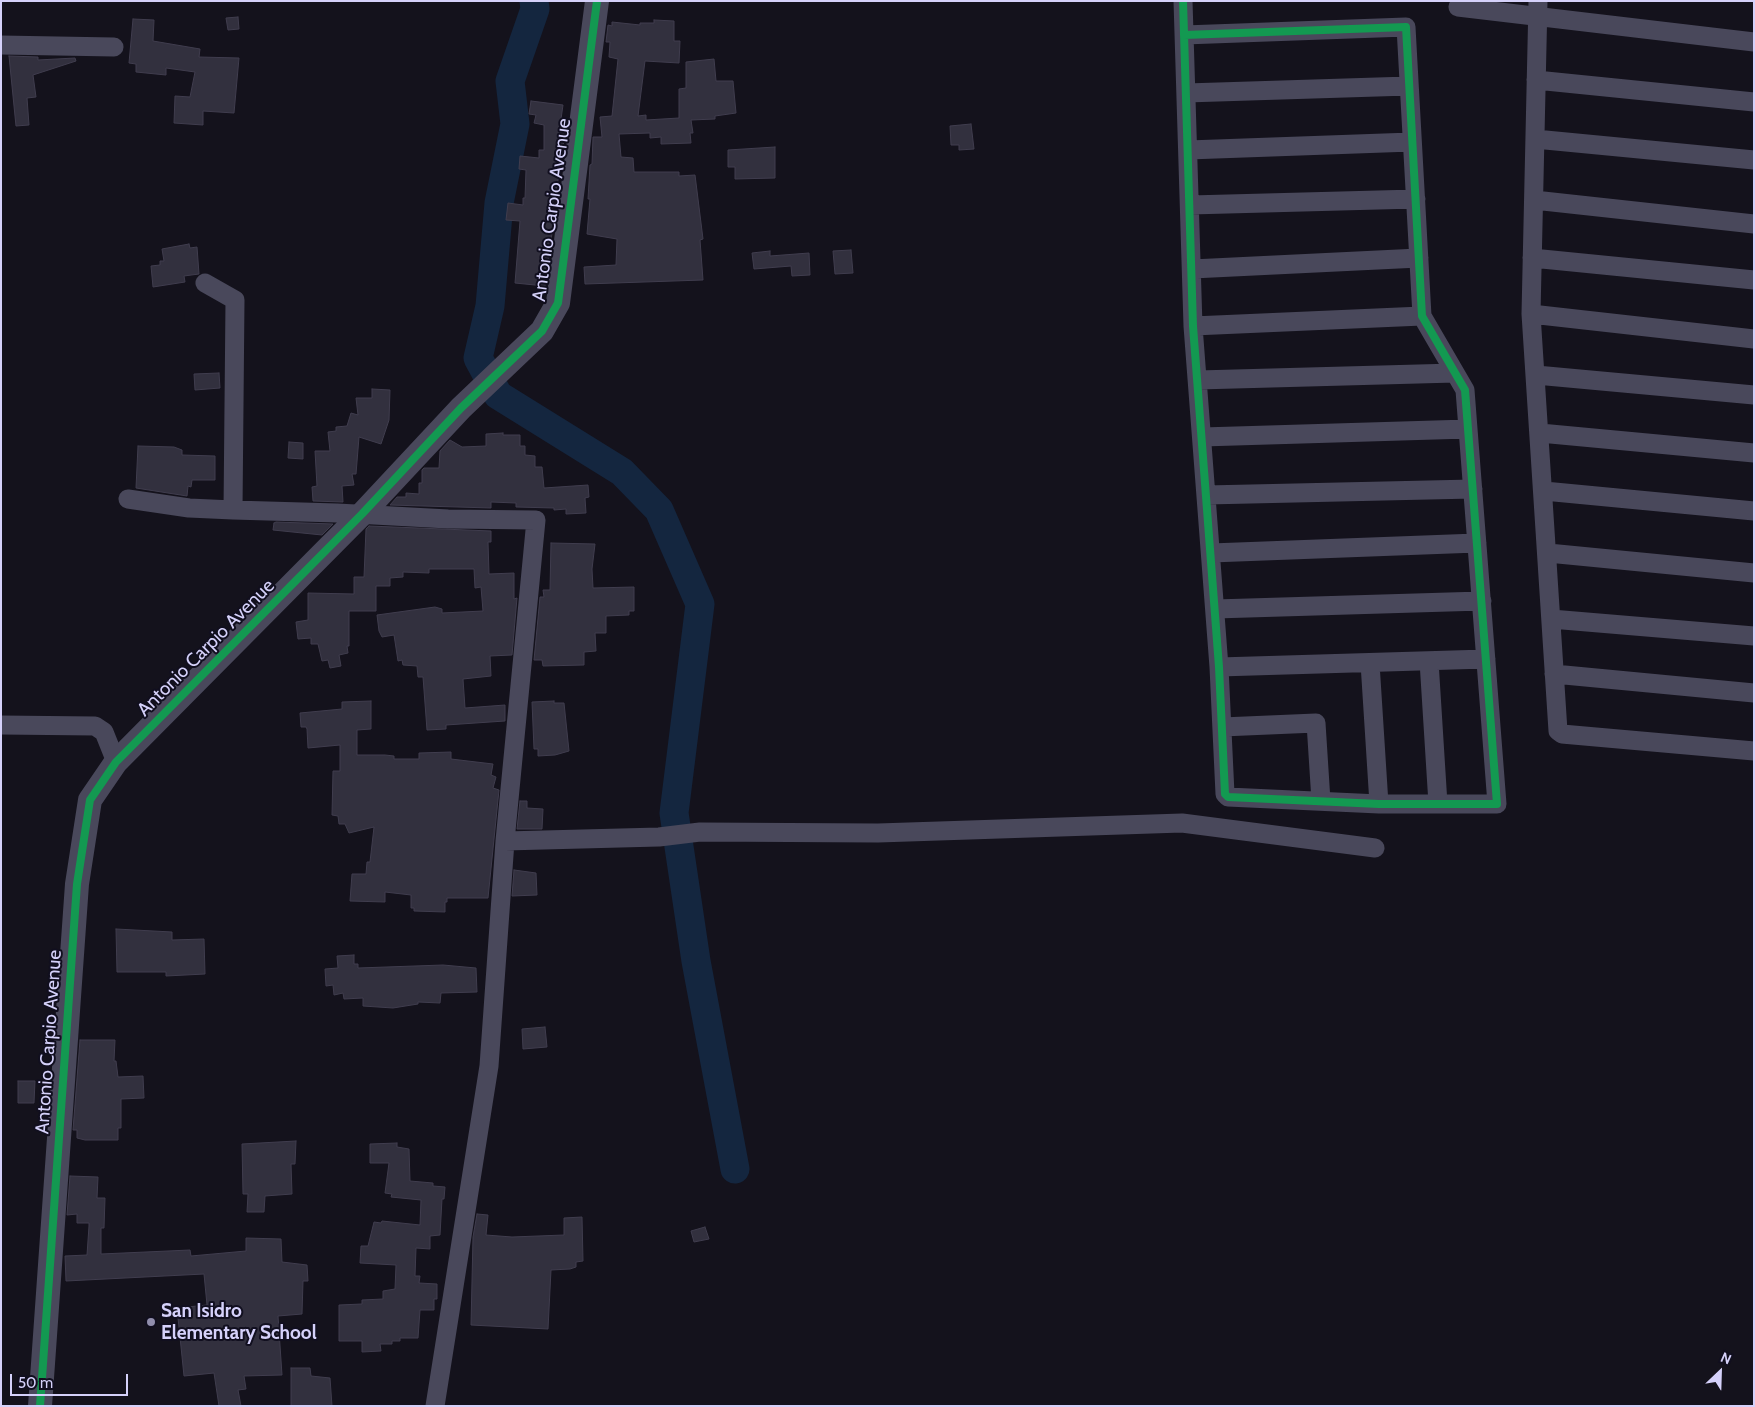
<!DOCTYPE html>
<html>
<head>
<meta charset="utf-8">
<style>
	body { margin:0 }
	#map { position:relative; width:1755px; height:1407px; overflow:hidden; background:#14121c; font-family:Cabin,sans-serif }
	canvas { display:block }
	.frame { position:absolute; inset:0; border:2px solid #d5d1fa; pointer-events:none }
	.north { position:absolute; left:1695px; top:1347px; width:50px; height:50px; -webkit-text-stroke:4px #110f1f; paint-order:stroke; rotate:24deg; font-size:14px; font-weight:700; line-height:20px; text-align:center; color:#d5d1fa }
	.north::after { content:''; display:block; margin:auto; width:18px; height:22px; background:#d5d1fa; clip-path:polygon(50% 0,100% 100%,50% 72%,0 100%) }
	.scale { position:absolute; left:10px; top:1374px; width:118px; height:22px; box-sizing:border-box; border:2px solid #d5d1fa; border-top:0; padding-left:6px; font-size:15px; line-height:18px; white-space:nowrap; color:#d5d1fa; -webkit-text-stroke:4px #110f1f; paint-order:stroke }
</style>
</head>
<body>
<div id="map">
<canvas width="1755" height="1407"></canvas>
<div class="frame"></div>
<div class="north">N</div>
<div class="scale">50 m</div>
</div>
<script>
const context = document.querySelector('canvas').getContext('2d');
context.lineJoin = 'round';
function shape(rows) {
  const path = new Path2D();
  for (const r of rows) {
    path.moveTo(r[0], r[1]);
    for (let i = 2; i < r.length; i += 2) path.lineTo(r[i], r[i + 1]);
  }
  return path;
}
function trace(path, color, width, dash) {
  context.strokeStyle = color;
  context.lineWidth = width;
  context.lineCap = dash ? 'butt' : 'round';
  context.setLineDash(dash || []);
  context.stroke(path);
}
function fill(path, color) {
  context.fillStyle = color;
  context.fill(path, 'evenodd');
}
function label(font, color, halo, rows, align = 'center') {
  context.font = font + ' Cabin,sans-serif';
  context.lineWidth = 4;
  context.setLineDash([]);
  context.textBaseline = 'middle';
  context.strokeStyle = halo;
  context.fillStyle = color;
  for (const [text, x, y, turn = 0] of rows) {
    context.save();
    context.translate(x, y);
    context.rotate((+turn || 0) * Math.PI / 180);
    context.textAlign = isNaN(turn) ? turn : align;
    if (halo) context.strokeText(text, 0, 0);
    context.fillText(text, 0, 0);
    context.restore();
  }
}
const river = shape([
	[534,1,535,9,510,81,515,124,499,203,490,306,478,358,498,395,622,472,659,510,700,604,674,813,696,961,735,1169]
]);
const building = shape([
	[238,17,239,29,228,30,226,18,238,17],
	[133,19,154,20,153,41,200,49,199,57,239,58,234,113,203,111,203,125,174,123,175,96,190,97,195,72,166,68,166,75,136,72,136,64,129,63,133,19],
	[654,20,674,21,674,41,680,41,679,63,645,61,638,116,646,115,646,120,679,118,679,89,686,88,686,62,714,59,716,81,733,81,736,113,715,116,715,119,691,120,693,133,690,133,691,143,661,144,661,137,650,138,650,133,619,134,621,157,633,158,634,172,679,172,679,176,695,175,703,239,700,240,703,280,585,284,584,267,616,265,617,239,587,234,590,199,588,199,590,165,592,164,593,137,602,137,600,117,612,116,618,59,609,57,610,42,606,42,608,25,612,26,612,22,640,25,640,23,654,23,654,20],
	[9,56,38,57,38,60,75,58,76,61,33,75,36,97,27,98,29,125,16,126,9,56],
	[531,101,563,105,560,126,564,126,563,155,560,155,559,175,556,191,554,191,551,217,554,218,545,286,515,283,520,221,506,220,508,203,523,205,523,198,525,198,526,170,519,169,520,156,539,158,539,150,544,150,544,125,534,123,536,115,529,114,531,101],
	[971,124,974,149,959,150,959,145,951,145,950,126,971,124],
	[775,147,775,178,735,179,735,167,728,167,728,150,775,147],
	[189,244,190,248,197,247,199,274,184,276,185,282,153,287,151,266,160,265,160,261,164,261,162,249,189,244],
	[851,250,853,273,835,274,833,251,851,250],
	[770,251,770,256,809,253,810,275,792,276,791,266,754,269,752,253,770,251],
	[219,373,220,388,195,390,194,374,219,373],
	[372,389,390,390,389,420,381,444,359,437,356,474,352,474,354,485,342,486,343,502,313,501,312,487,317,486,315,451,330,451,328,432,336,431,336,427,347,426,351,413,358,415,356,398,372,398,372,389],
	[503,433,503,435,520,435,520,446,525,446,525,455,535,456,535,467,542,467,544,488,588,485,589,497,585,498,586,513,566,514,566,509,554,510,554,508,516,507,516,503,491,502,491,508,390,505,397,497,406,497,406,493,419,494,419,483,422,483,422,470,424,468,439,468,440,451,450,440,462,447,486,446,486,434,503,433],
	[289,442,303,443,303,459,288,458,289,442],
	[138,446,174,447,182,450,182,455,215,456,215,480,192,480,191,487,188,486,187,496,136,488,138,446],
	[274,523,276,522,333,524,322,535,273,530,274,523],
	[369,526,491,531,491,542,488,542,489,574,514,573,514,599,517,598,512,655,490,656,491,676,463,679,465,708,505,705,505,721,446,725,446,729,427,730,423,677,418,677,417,666,403,665,402,660,398,661,394,635,382,637,379,631,377,615,435,607,442,609,442,613,483,611,481,587,475,588,474,569,429,569,429,573,403,572,403,577,390,578,390,586,376,586,376,611,349,611,349,646,347,646,348,653,339,655,341,666,330,668,328,660,322,661,318,644,311,644,311,638,298,639,296,622,308,620,308,593,354,594,354,577,364,577,366,529,369,526],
	[551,543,595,544,592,569,593,588,634,587,634,611,629,611,629,615,606,616,606,633,595,633,596,651,584,652,584,665,543,666,542,660,534,660,540,597,544,597,543,590,550,590,551,543],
	[371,701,371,729,357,730,357,755,385,755,394,756,394,759,419,759,419,753,451,752,451,759,493,764,491,775,496,777,493,788,499,790,488,898,447,898,447,902,445,902,445,912,414,911,414,908,411,908,411,895,385,892,385,902,350,901,352,874,366,874,367,862,370,862,374,827,349,833,345,824,339,824,338,816,332,815,333,771,340,771,340,745,308,748,307,729,306,727,301,727,300,713,342,709,342,702,371,701],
	[554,701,554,703,564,703,569,751,555,755,538,756,538,749,534,749,532,702,554,701],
	[520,801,527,801,527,808,543,809,542,829,517,829,520,801],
	[514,870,536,873,537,895,512,896,514,870],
	[116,929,172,932,172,940,204,939,205,974,166,976,166,972,117,972,116,929],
	[354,955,354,964,358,964,358,968,443,965,476,968,477,992,441,993,440,1003,418,1002,418,1004,393,1008,363,1006,363,998,344,999,343,993,334,995,333,985,326,986,325,969,338,968,337,956,354,955],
	[545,1027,547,1047,523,1049,522,1029,545,1027],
	[80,1040,115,1040,114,1061,116,1061,118,1077,143,1076,144,1098,121,1099,121,1128,118,1128,118,1140,85,1140,77,1138,77,1130,73,1130,80,1040],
	[18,1081,35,1081,34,1103,18,1103,18,1081],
	[296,1141,295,1164,291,1164,292,1194,265,1196,264,1212,247,1212,248,1194,243,1194,242,1144,296,1141],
	[397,1143,397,1147,409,1149,410,1181,433,1183,433,1186,445,1187,444,1199,442,1199,440,1235,430,1236,430,1249,416,1248,415,1276,420,1276,419,1283,437,1284,437,1299,434,1299,434,1310,420,1310,418,1338,400,1338,400,1341,392,1341,392,1344,380,1344,381,1351,362,1352,362,1341,339,1341,339,1305,362,1304,362,1300,383,1299,383,1291,395,1289,396,1265,360,1263,361,1246,368,1246,374,1222,381,1223,382,1221,420,1225,421,1200,391,1197,392,1194,385,1193,389,1163,370,1163,370,1144,397,1143],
	[70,1176,98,1177,97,1198,105,1198,104,1228,101,1228,101,1254,190,1250,191,1256,246,1251,246,1238,281,1239,282,1262,307,1265,308,1281,303,1281,302,1314,278,1316,282,1375,244,1376,246,1389,238,1390,241,1406,219,1406,214,1373,184,1376,177,1308,207,1305,204,1274,66,1281,65,1256,87,1255,89,1226,89,1223,77,1223,77,1214,67,1215,70,1176],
	[477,1214,488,1215,486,1235,512,1237,564,1235,564,1218,582,1217,583,1261,576,1262,576,1267,570,1269,551,1270,548,1329,471,1325,473,1237,477,1214],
	[705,1227,709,1239,694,1242,691,1231,705,1227],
	[291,1368,310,1368,311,1376,330,1378,332,1406,291,1406,291,1368]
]);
const minor = shape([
	[1183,1,1193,326,1219,667,1225,794,1228,797,1379,804,1497,804,1465,390,1422,316,1406,27,1184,35],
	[1538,1,1531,314,1558,731,1562,734,1754,751],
	[1458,7,1754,42],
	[1,45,114,47],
	[1536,80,1754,102],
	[1186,93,1409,86],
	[1535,139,1754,160],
	[1188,150,1412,142],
	[1534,200,1754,224],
	[1190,205,1416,199],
	[1532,258,1754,280],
	[1192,269,1419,258],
	[205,283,235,300,233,510],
	[1531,314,1754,339],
	[1193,326,1422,316],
	[1536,375,1754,395],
	[1198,380,1455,373],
	[1540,433,1754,453],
	[1202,437,1468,429],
	[1544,491,1754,511],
	[1206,495,1473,489],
	[128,499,189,508,233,510,337,513,448,519,536,520,505,841,489,1066,435,1406],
	[1211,553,1477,543],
	[1548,553,1754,573],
	[1215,609,1482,601],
	[1551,619,1754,636],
	[1429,661,1438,804],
	[1370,663,1379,804],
	[1219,667,1486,659],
	[1554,674,1754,693],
	[1,725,95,726,104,732,116,762],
	[1222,727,1316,723,1321,801],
	[505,841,659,837,700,832,878,833,1182,823,1375,848]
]);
const tertiary = shape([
	[40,1406,77,884,90,800,116,762,362,514,461,408,542,331,558,303,597,1]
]);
const cycleway = shape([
	[1183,1,1193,326,1219,667,1225,794,1228,797,1379,804,1497,804,1465,390,1422,316,1406,27,1184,35],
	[40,1406,77,884,90,800,116,762,362,514,461,408,542,331,558,303,597,1]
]);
const markers = [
	[151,1322,5,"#918eac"]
];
const streetNames = [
	["Antonio Carpio Avenue",552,210,-82],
	["Antonio Carpio Avenue",206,648,-45],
	["Antonio Carpio Avenue",49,1042,-86]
];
const poiNames = [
	["San Isidro",161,1311],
	["Elementary School",161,1333]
];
trace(river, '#14263f', 29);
fill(building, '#32303e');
trace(building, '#403d4e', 1);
trace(minor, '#49485b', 19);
trace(tertiary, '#49485b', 24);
trace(cycleway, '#139951', 8);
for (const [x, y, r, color] of markers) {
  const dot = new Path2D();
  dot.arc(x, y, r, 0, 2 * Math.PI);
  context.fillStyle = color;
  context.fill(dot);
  trace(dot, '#110f1f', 2);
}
label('19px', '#d5d1fa', '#110f1f', streetNames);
label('bold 19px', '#d5d1fa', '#110f1f', poiNames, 'left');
</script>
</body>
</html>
